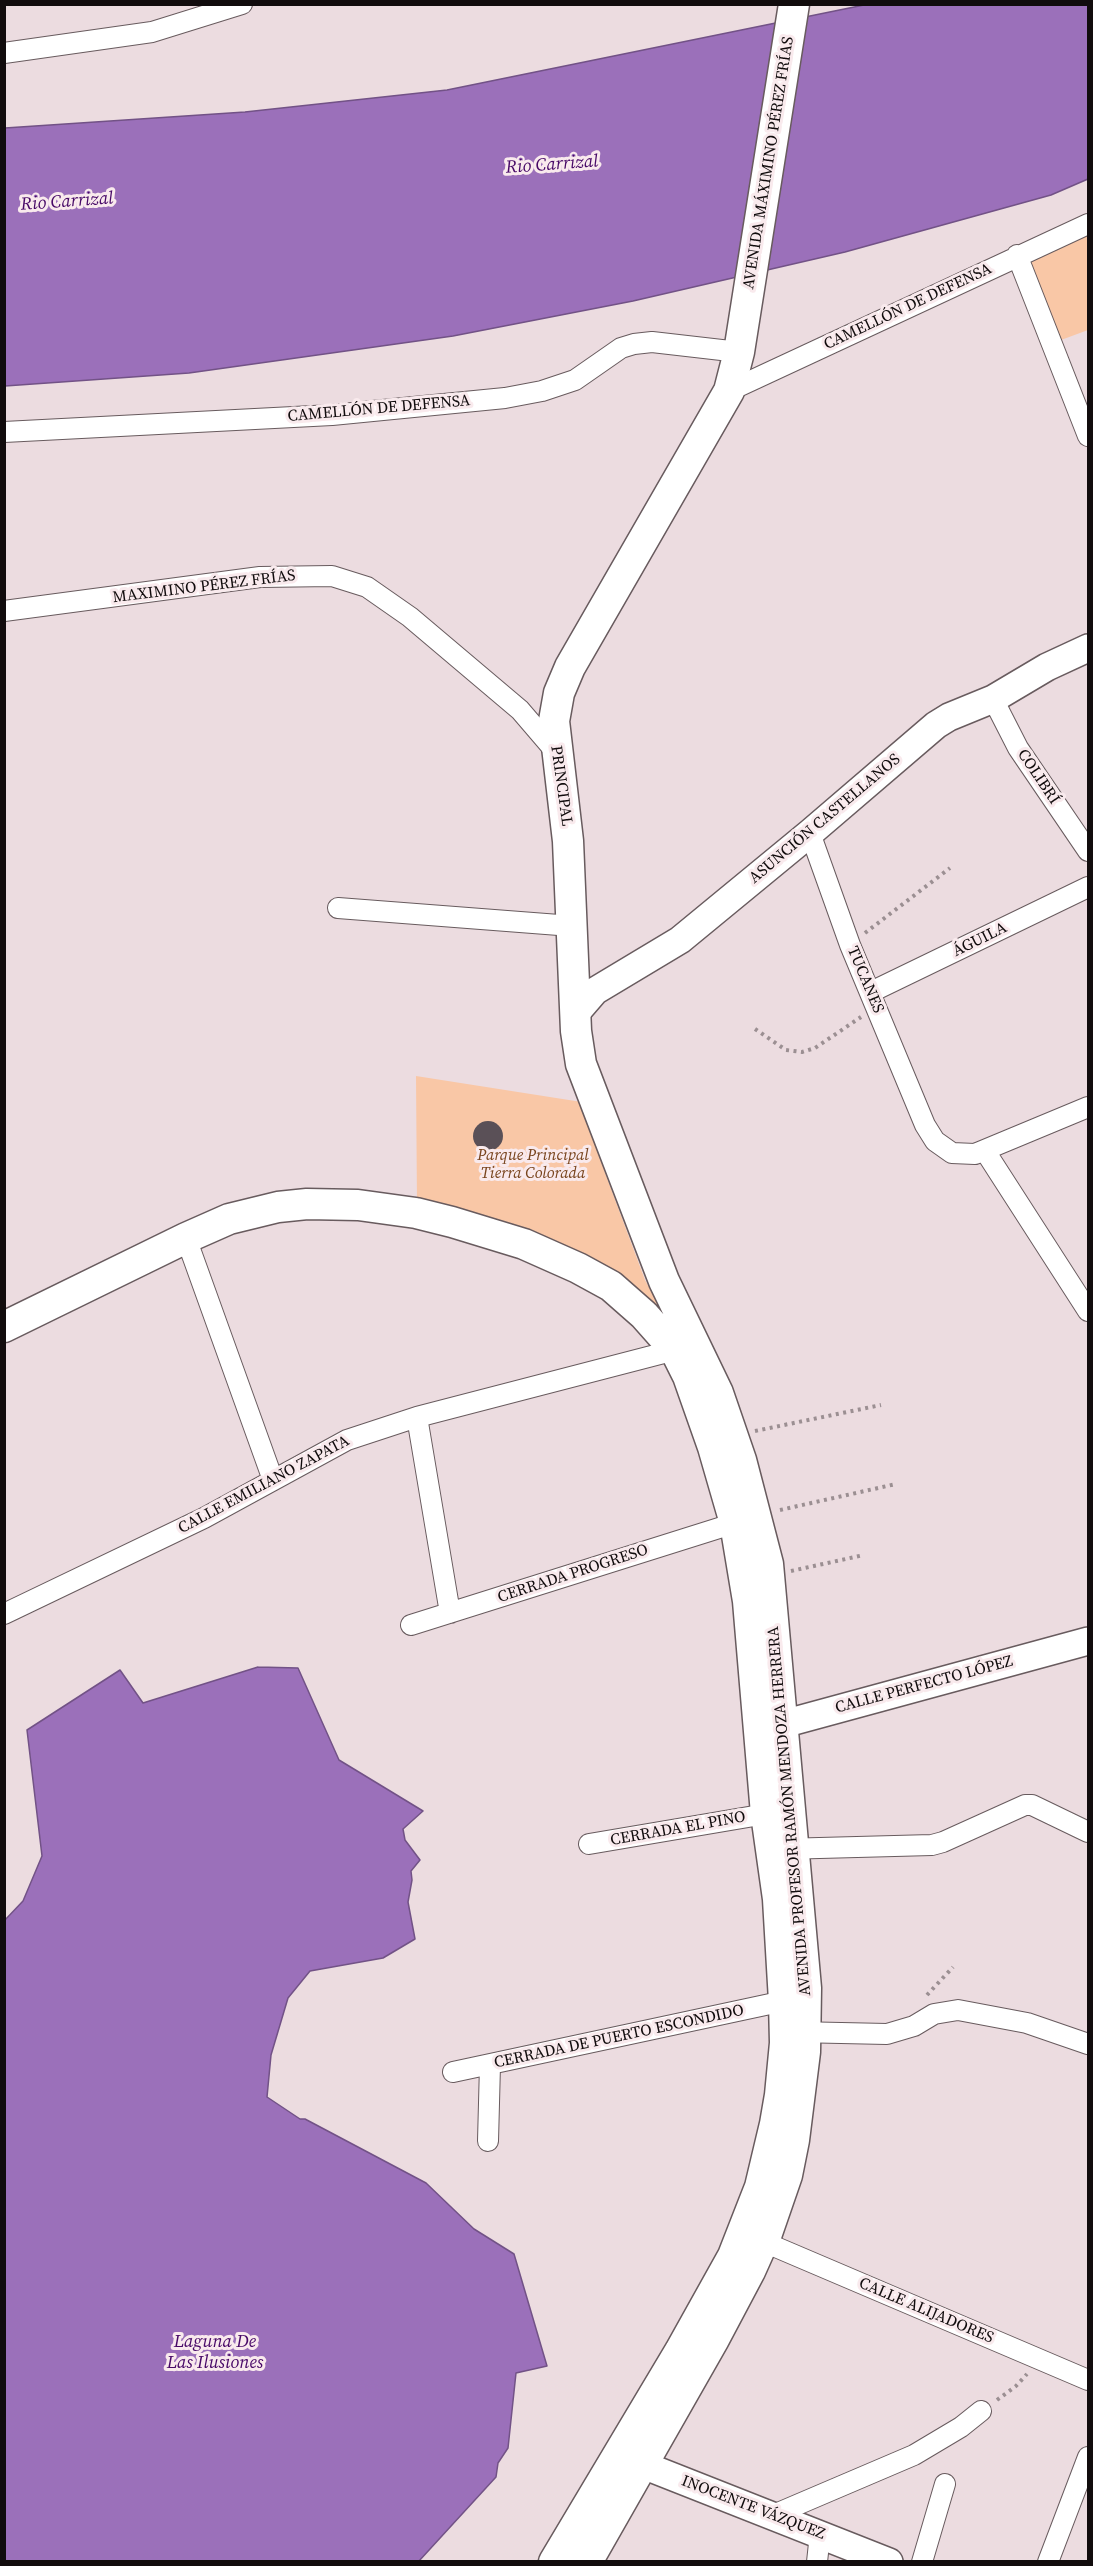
<!DOCTYPE html>
<html>
<head>
<meta charset="utf-8">
<style>
	body { margin:0 }
	#map { position:relative; width:1093px; height:2566px; overflow:hidden; background:#ecdce0; font-family:"Source Serif 4",serif }
	canvas { display:block }
	.frame { position:absolute; inset:0; border:6px solid #110c0d; pointer-events:none }
</style>
</head>
<body>
<div id="map">
<canvas width="1093" height="2566"></canvas>
<div class="frame"></div>
</div>
<script>
const context = document.querySelector('canvas').getContext('2d');
context.lineJoin = 'round';
function fill(path, color) {
  context.fillStyle = color;
  context.fill(path, 'evenodd');
}
function shape(rows) {
  const path = new Path2D();
  for (const r of rows) {
    if (r.length === 3) {
      path.moveTo(r[0] + r[2], r[1]);
      path.arc(r[0], r[1], r[2], 0, 2 * Math.PI);
      continue;
    }
    path.moveTo(r[0], r[1]);
    for (let i = 2; i < r.length; i += 2) path.lineTo(r[i], r[i + 1]);
  }
  return path;
}
function trace(path, color, width, dash) {
  context.strokeStyle = color;
  context.lineWidth = width;
  context.lineCap = dash ? 'butt' : 'round';
  context.setLineDash(dash || []);
  context.stroke(path);
}
function label(font, color, halo, rows, align = 'center') {
  context.font = font + ' "Source Serif 4",serif';
  context.lineWidth = 6;
  context.setLineDash([]);
  context.textBaseline = 'middle';
  context.strokeStyle = halo;
  context.fillStyle = color;
  for (const [text, x, y, turn = 0] of rows) {
    context.save();
    context.translate(x, y);
    context.rotate((+turn || 0) * Math.PI / 180);
    context.textAlign = isNaN(turn) ? turn : align;
    if (halo) context.strokeText(text, 0, 0);
    context.fillText(text, 0, 0);
    context.restore();
  }
}
const green = shape([
	[1088,228,1088,330,1053,343,1024,256],
	[416,1076,588,1103,601,1140,604,1170,645,1280,668,1322,417,1204]
]);
const water = shape([
	[864,5,1088,5,1088,179,1051,195,845,252,633,301,453,336,189,373,5,386,5,128,245,112,447,90,864,5],
	[258,1667,298,1668,339,1760,423,1811,403,1829,405,1840,420,1860,411,1871,412,1880,408,1902,415,1939,383,1958,310,1971,288,1998,271,2055,267,2097,300,2119,305,2119,426,2183,474,2229,514,2254,547,2366,516,2373,508,2448,498,2463,496,2477,419,2561,5,2561,4,1921,23,1901,42,1856,27,1730,120,1670,143,1703,258,1667]
]);
const building = shape([
	[488,1136,15]
]);
const path = shape([
	[865,933,950,868],
	[755,1029,786,1050,802,1052,815,1048,861,1017],
	[755,1431,881,1405],
	[780,1510,896,1484],
	[791,1571,864,1555],
	[927,1995,953,1967],
	[997,2400,1016,2386,1027,2374]
]);
const street = shape([
	[4,53,152,32,242,4],
	[1017,255,1088,436],
	[729,391,1088,224],
	[4,432,332,415,505,398,542,391,575,380,621,348,634,344,652,342,739,352],
	[4,611,260,577,332,576,367,587,410,617,520,710,556,752],
	[993,699,1018,748,1088,851],
	[810,833,850,945,925,1125,935,1141,952,1153,975,1154,1088,1107],
	[338,908,572,926],
	[871,992,1088,887],
	[985,1151,1088,1311],
	[186,1238,273,1480],
	[417,1417,450,1613],
	[4,1614,204,1518,347,1440,417,1417,675,1350],
	[411,1625,735,1523],
	[589,1844,766,1814],
	[782,1849,932,1845,943,1842,1025,1805,1032,1805,1088,1832],
	[795,2032,887,2034,914,2026,934,2014,958,2010,1027,2023,1088,2044],
	[453,2072,784,2001],
	[488,2141,490,2065],
	[764,2242,1088,2380],
	[771,2516,914,2455,961,2427,981,2411],
	[817,2562,820,2534],
	[922,2562,945,2484],
	[1048,2562,1088,2457]
]);
const secondary = shape([
	[576,1013,595,991,680,940,810,833,936,725,949,717,993,699,1047,667,1088,648],
	[762,1727,783,1724,1088,1641],
	[623,2454,643,2465,889,2562]
]);
const primary = shape([
	[4,1327,186,1238,229,1219,278,1207,307,1204,358,1205,416,1213,452,1222,524,1244,578,1268,611,1286,644,1315,675,1350,688,1376,713,1447,735,1523,748,1601,766,1814,778,1899,784,2001,785,2043,780,2095,775,2124,760,2187,733,2256,680,2351,554,2562],
	[587,2562,714,2339,750,2271,767,2233,787,2175,794,2140,805,2052,806,1988,768,1564,741,1460,718,1393,664,1281,581,1064,576,1031,568,841,554,721,559,693,570,667,729,391,739,352,794,4]
]);
const streetNames = [
	["AVENIDA MÁXIMINO PÉREZ FRÍAS",769,163,-81],
	["CAMELLÓN DE DEFENSA",908,307,-25],
	["CAMELLÓN DE DEFENSA",379,409,-5],
	["MAXIMINO PÉREZ FRÍAS",204,587,-7],
	["COLIBRÍ",1038,777,56],
	["PRINCIPAL",561,786,82],
	["ASUNCIÓN CASTELLANOS",825,819,-40],
	["ÁGUILA",980,940,-26],
	["TUCANES",865,980,67],
	["CALLE EMILIANO ZAPATA",264,1485,-28],
	["CERRADA PROGRESO",573,1574,-18],
	["CALLE PERFECTO LÓPEZ",924,1685,-15],
	["AVENIDA PROFESOR RAMÓN MENDOZA HERRERA",790,1811,-95],
	["CERRADA EL PINO",678,1829,-10],
	["CERRADA DE PUERTO ESCONDIDO",619,2037,-12],
	["CALLE ALIJADORES",926,2311,23],
	["INOCENTE VÁZQUEZ",753,2508,21]
];
const parkNames = [
	["Parque Principal",533,1156],
	["Tierra Colorada",533,1174]
];
const waterNames = [
	["Rio Carrizal",552,165,-4],
	["Rio Carrizal",67,202,-4],
	["Laguna De",215,2342],
	["Las Ilusiones",215,2363]
];
fill(green, '#f9c7a6');
fill(water, '#9b70ba');
trace(water, '#725286', 1.5);
fill(building, '#5a5057');
trace(street, '#685b5e', 22);
trace(secondary, '#685b5e', 30);
trace(primary, '#685b5e', 33);
trace(path, '#9b8f92', 4, [3, 4.5]);
trace(street, '#fff', 20);
trace(secondary, '#fff', 27);
trace(primary, '#fff', 30);
label('16px', '#110c0d', '#f9eaed', streetNames);
label('italic 16px', '#79451e', '#f9eaed', parkNames);
label('italic 18px', '#470867', '#f9eaed', waterNames);
</script>
</body>
</html>
